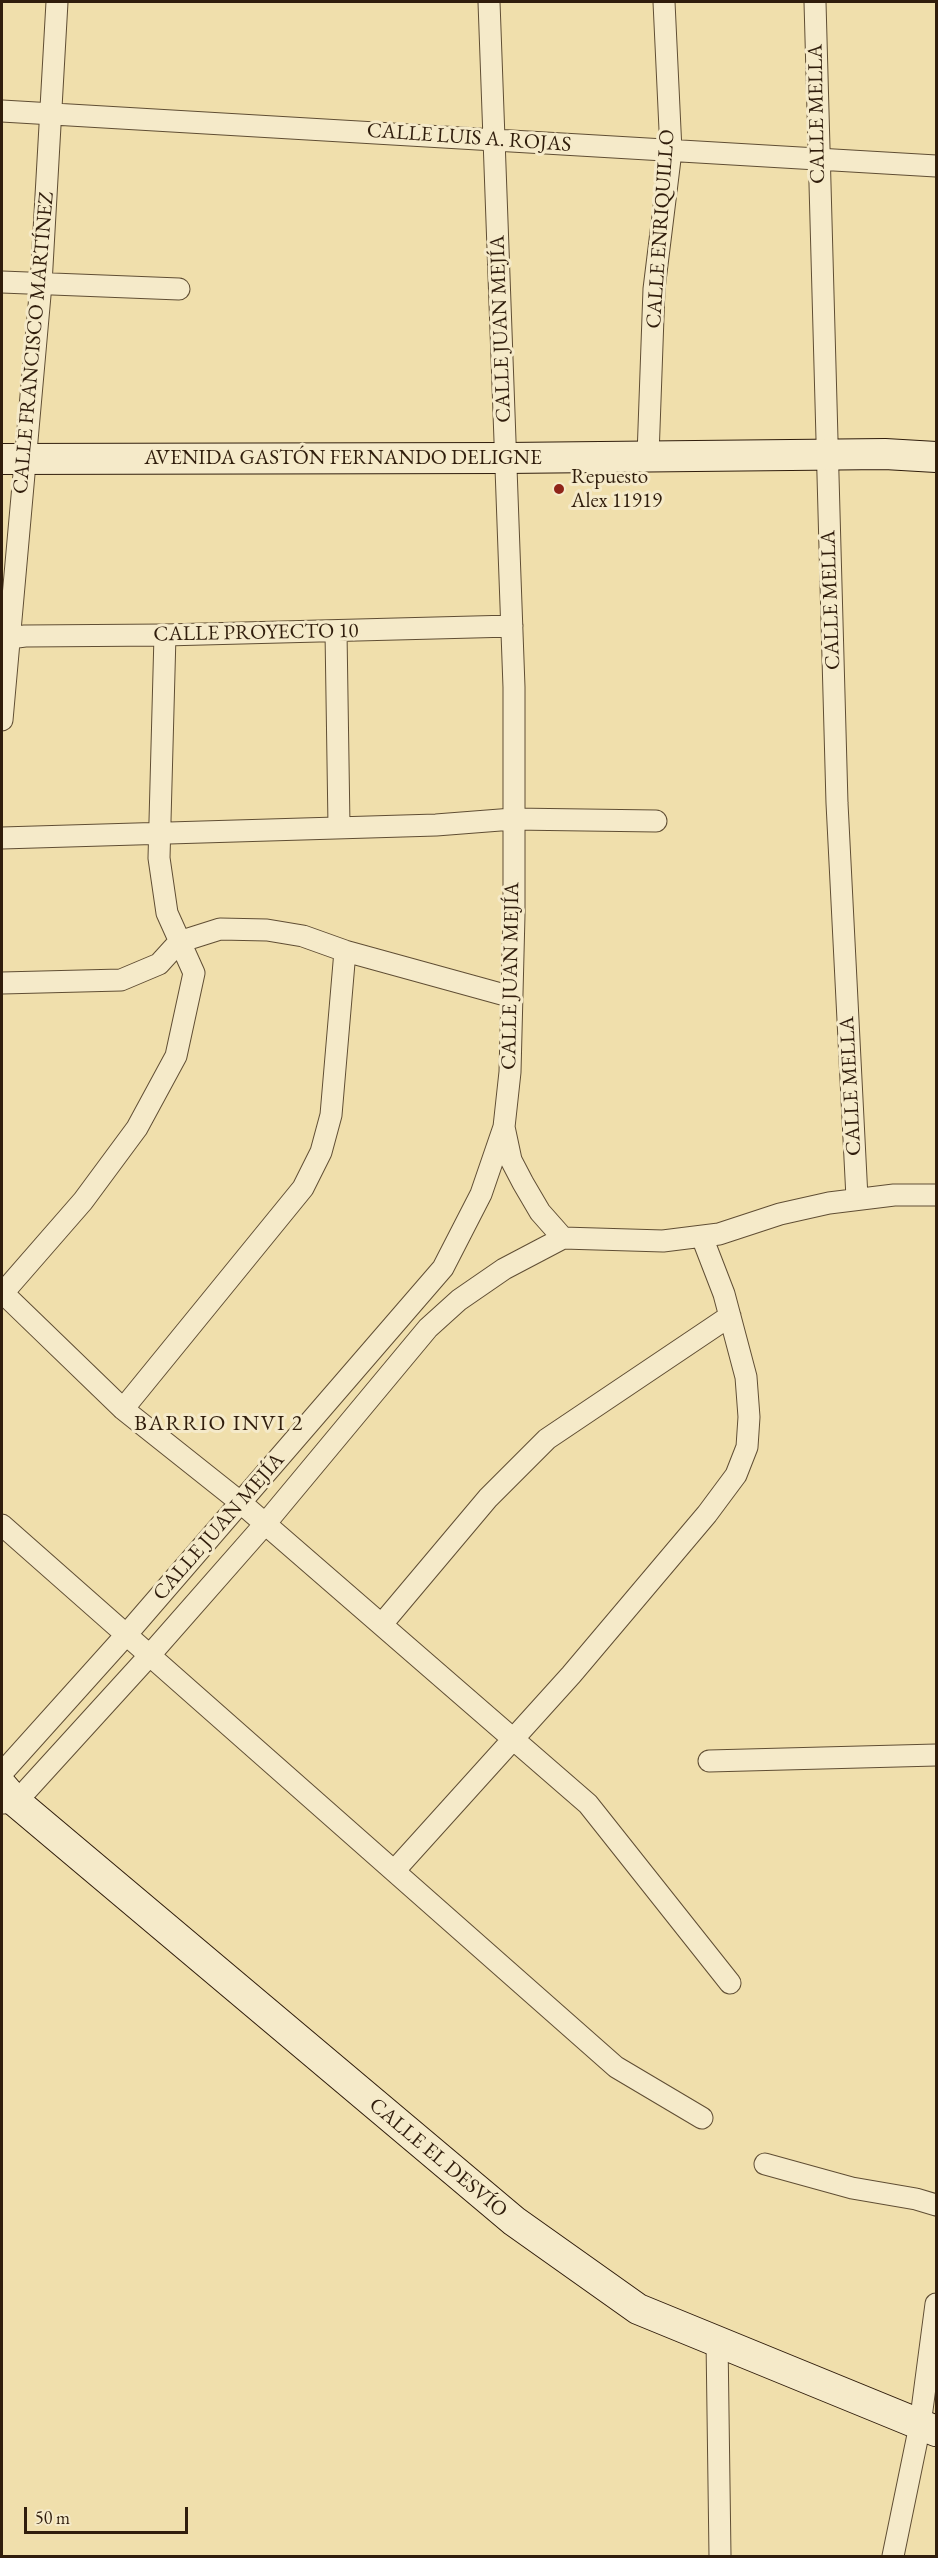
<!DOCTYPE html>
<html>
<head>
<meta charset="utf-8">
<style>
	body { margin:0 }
	#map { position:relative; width:938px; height:2558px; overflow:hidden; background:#f0dfac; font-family:"EB Garamond",serif }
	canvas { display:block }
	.frame { position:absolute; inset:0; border:3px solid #301d0c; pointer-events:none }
	.scale { position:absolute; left:24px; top:2507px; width:164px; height:27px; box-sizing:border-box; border:3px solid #301d0c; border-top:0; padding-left:8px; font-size:18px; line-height:21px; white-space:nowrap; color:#301d0c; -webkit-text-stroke:4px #f5eac9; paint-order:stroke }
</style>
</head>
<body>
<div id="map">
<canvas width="938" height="2558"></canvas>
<div class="frame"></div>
<div class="scale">50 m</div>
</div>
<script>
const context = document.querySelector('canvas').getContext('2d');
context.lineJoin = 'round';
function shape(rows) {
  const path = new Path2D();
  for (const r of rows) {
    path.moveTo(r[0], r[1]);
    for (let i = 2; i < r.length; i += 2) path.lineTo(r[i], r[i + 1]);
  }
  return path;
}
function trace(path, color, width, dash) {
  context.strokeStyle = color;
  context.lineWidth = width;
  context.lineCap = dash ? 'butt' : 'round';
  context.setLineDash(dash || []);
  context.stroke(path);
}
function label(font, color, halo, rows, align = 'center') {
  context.font = font + ' "EB Garamond",serif';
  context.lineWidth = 6;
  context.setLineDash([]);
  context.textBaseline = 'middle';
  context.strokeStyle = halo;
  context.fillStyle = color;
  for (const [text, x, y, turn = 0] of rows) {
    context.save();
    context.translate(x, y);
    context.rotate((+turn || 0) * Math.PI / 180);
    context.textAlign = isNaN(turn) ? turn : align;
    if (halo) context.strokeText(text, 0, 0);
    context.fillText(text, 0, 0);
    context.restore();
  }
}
const street = shape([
	[815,2,837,803,857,1198],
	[2,111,936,166],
	[2,282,179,289],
	[648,456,654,289,671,151,664,2],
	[336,632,339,826],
	[2,639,25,636,165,635,512,626],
	[2,720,41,284,57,2],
	[2,838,436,825,513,819,656,821],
	[2,983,121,980,159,964,179,942,220,929,267,930,303,936,345,951,512,997],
	[504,1127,511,1160,523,1183,540,1212,563,1238],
	[563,1238,663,1241,719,1234,780,1214,829,1203,894,1195,936,1195],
	[3,1293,123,1409,240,1502,588,1804,730,1983],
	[2,1294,83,1201,137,1128,176,1056,194,973,167,913,159,858,165,635],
	[123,1409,303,1188,321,1152,331,1115,345,951],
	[2,1525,616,2067,702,2118],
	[382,1624,488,1498,547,1439,730,1316],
	[709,1761,936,1755],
	[2,1773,126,1635,443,1268,481,1194,504,1127,510,1072,514,915,514,687,489,2],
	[3,1803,16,1802,149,1656,265,1524,428,1328,459,1300,504,1269,563,1238],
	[394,1871,571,1675,707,1514,736,1475,747,1447,749,1417,746,1377,724,1294,702,1237],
	[765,2164,852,2188,916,2199,936,2205],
	[717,2340,720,2556],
	[893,2556,920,2425,936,2304]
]);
const secondary = shape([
	[2,459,506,458,885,454,936,457],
	[2,1786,16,1802,514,2221,638,2309,936,2431]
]);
const markers = [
	[559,489,6,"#8f2418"]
];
const streetNames = [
	["CALLE MELLA",817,114,-91],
	["CALLE LUIS A. ROJAS",469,138,4],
	["CALLE ENRIQUILLO",661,229,-86],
	["CALLE JUAN MEJÍA",501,329,-92],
	["CALLE FRANCISCO MARTÍNEZ",34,343,-85],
	["AVENIDA GASTÓN FERNANDO DELIGNE",343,458],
	["CALLE MELLA",831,600,-92],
	["CALLE PROYECTO 10",256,633,-1],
	["CALLE JUAN MEJÍA",511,976,-89],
	["CALLE MELLA",851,1086,-93],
	["CALLE JUAN MEJÍA",219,1527,-49],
	["CALLE EL DESVÍO",438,2158,40]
];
const poiNames = [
	["Repuesto",571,477],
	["Alex 11919",571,501]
];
const neighbourhoodNames = [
	["BARRIO INVI 2",219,1424]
];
trace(street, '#604e34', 23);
trace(secondary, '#301d0c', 32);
trace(street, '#f5eac9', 21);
trace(secondary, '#f5eac9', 30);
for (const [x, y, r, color] of markers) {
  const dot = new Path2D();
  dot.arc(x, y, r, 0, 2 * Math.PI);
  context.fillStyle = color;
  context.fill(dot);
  trace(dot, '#f5eac9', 2);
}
label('21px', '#301d0c', '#f5eac9', streetNames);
label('21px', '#301d0c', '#f5eac9', poiNames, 'left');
context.letterSpacing = '1.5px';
label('22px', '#301d0c', '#f5eac9', neighbourhoodNames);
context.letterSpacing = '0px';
</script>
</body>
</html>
